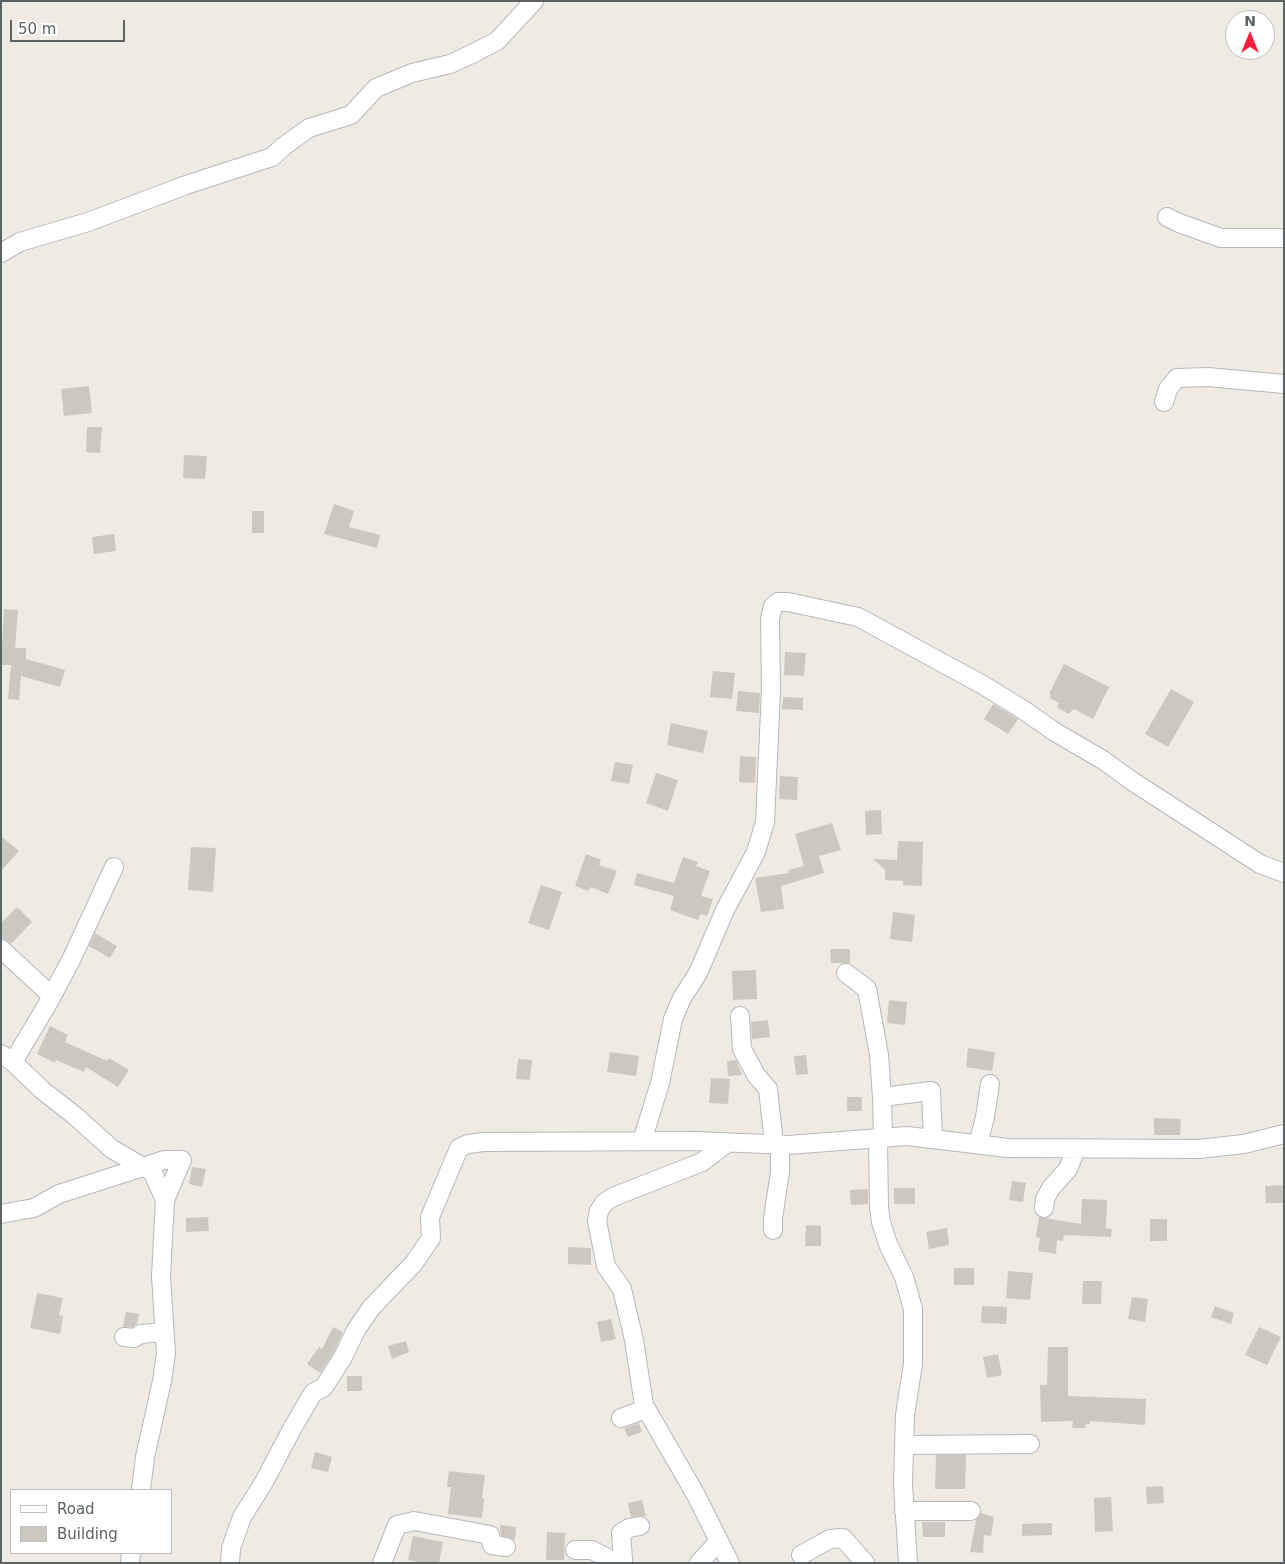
<!DOCTYPE html>
<html>
<head>
<meta charset="utf-8">
<style>
	body { margin:0 }
	#map { position:relative; width:1285px; height:1564px; overflow:hidden; background:#efeae3; font-family:"DejaVu Sans",sans-serif }
	canvas { display:block }
	.frame { position:absolute; inset:0; border:2px solid #5b6265; pointer-events:none }
	.legend { position:absolute; left:10px; top:1489px; width:162px; height:65px; box-sizing:border-box; background:#fff; border:1px solid #bdc0c1; margin:0; padding:6px 9px; list-style:none; font-size:15px; color:#5b6265 }
	.legend li { display:flex; align-items:center; gap:10px; height:25px }
	.legend b { width:25px; border:1px solid #bdc0c1 }
	.north { position:absolute; left:1225px; top:10px; width:50px; height:50px; box-sizing:border-box; background:#fff; border:1px solid #bdc0c1; border-radius:50%; rotate:0deg; font-size:14px; font-weight:700; line-height:20px; text-align:center; color:#5b6265 }
	.north::after { content:''; display:block; margin:auto; width:18px; height:22px; background:#fb1e3a; clip-path:polygon(50% 0,100% 100%,50% 72%,0 100%) }
	.scale { position:absolute; left:10px; top:20px; width:115px; height:22px; box-sizing:border-box; border:2px solid #5b6265; border-top:0; padding-left:6px; font-size:15px; line-height:18px; white-space:nowrap; color:#5b6265; -webkit-text-stroke:4px #fff; paint-order:stroke }
</style>
</head>
<body>
<div id="map">
<canvas width="1285" height="1564"></canvas>
<div class="frame"></div>
<ul class="legend">
<li><b style="height:6px;background:#fff"></b>Road</li>
<li><b style="height:14px;background:#cdc7c2"></b>Building</li>
</ul>
<div class="north">N</div>
<div class="scale">50 m</div>
</div>
<script>
const context = document.querySelector('canvas').getContext('2d');
context.lineJoin = 'round';
function fill(path, color) {
  context.fillStyle = color;
  context.fill(path, 'evenodd');
}
function shape(rows) {
  const path = new Path2D();
  for (const r of rows) {
    path.moveTo(r[0], r[1]);
    for (let i = 2; i < r.length; i += 2) path.lineTo(r[i], r[i + 1]);
  }
  return path;
}
function trace(path, color, width, dash) {
  context.strokeStyle = color;
  context.lineWidth = width;
  context.lineCap = dash ? 'butt' : 'round';
  context.setLineDash(dash || []);
  context.stroke(path);
}
const building = shape([
	[89,386,92,413,64,416,61,389],
	[87,427,102,427,100,453,86,452],
	[184,455,207,456,205,479,183,478],
	[334,504,354,511,349,527,380,535,377,548,324,534],
	[252,511,264,511,264,533,252,533],
	[114,534,116,551,94,554,92,537],
	[4,609,18,610,15,648,26,648,26,659,65,670,60,687,21,676,19,700,8,699,11,665,1,665],
	[785,652,806,653,804,676,784,675],
	[1064,664,1109,687,1093,719,1074,709,1068,714,1057,707,1059,703,1050,698,1051,695,1049,694],
	[713,671,735,673,732,699,710,697],
	[1171,689,1194,702,1168,747,1145,734],
	[738,691,760,693,759,713,736,711],
	[783,697,803,698,803,710,782,709],
	[993,704,1018,719,1008,734,984,719],
	[671,723,708,731,703,753,667,745],
	[740,756,756,757,755,783,739,782],
	[615,762,633,765,629,784,611,781],
	[656,773,678,780,668,811,646,803],
	[780,776,798,777,797,800,779,799],
	[881,810,882,834,866,835,865,811],
	[832,823,841,850,819,856,824,873,781,886,784,909,761,912,755,878,789,873,788,870,804,866,795,834],
	[1,836,19,851,1,871],
	[898,841,923,842,922,886,903,885,903,881,885,880,885,870,873,859,897,860],
	[191,847,216,848,213,892,188,890],
	[586,854,601,860,599,865,617,871,608,894,591,887,588,891,575,886],
	[683,857,698,862,696,866,710,871,701,896,713,899,707,916,700,914,698,920,670,910,674,896,634,885,637,873,674,883],
	[541,885,562,892,549,930,528,923],
	[17,907,32,922,11,944,1,938,1,923],
	[893,912,915,915,912,942,890,939],
	[95,933,117,946,110,958,89,946],
	[830,949,850,949,850,963,831,963],
	[756,970,757,999,733,1000,732,971],
	[889,1000,907,1002,905,1025,887,1023],
	[768,1020,770,1037,752,1039,751,1022],
	[50,1026,68,1035,65,1042,107,1061,109,1058,129,1070,118,1087,86,1067,84,1072,56,1060,55,1063,37,1054],
	[968,1048,995,1052,992,1071,966,1067],
	[610,1052,639,1056,636,1076,607,1072],
	[806,1055,808,1074,796,1075,794,1056],
	[518,1059,532,1060,530,1080,516,1079],
	[736,1060,742,1075,728,1076,727,1061],
	[711,1078,730,1079,728,1104,709,1103],
	[847,1097,862,1097,862,1111,847,1111],
	[1154,1118,1181,1119,1180,1135,1154,1135],
	[192,1167,206,1169,202,1187,189,1184],
	[1012,1181,1026,1183,1023,1202,1009,1200],
	[1284,1185,1284,1203,1266,1203,1265,1186],
	[894,1188,915,1188,915,1204,894,1204],
	[868,1189,868,1204,851,1205,850,1190],
	[1082,1199,1107,1200,1106,1228,1112,1229,1111,1237,1064,1235,1063,1241,1057,1240,1056,1254,1038,1251,1040,1238,1036,1237,1039,1217,1081,1224],
	[208,1217,209,1231,186,1232,186,1218],
	[1150,1219,1167,1219,1167,1241,1150,1241],
	[806,1225,821,1226,821,1246,805,1246],
	[947,1228,949,1245,929,1249,926,1232],
	[568,1247,591,1248,591,1265,568,1264],
	[954,1268,974,1268,974,1285,954,1285],
	[1008,1271,1033,1273,1030,1300,1006,1298],
	[1083,1281,1102,1281,1101,1304,1082,1304],
	[37,1293,63,1298,59,1315,63,1316,60,1334,30,1328],
	[1132,1297,1148,1299,1145,1322,1128,1319],
	[982,1306,1007,1307,1006,1324,981,1323],
	[1215,1306,1234,1313,1231,1324,1211,1317],
	[126,1312,139,1314,137,1324,132,1327,123,1327],
	[611,1319,616,1339,601,1342,597,1322],
	[333,1327,343,1332,334,1352,320,1373,307,1364,319,1347,322,1349],
	[1259,1327,1281,1337,1267,1365,1245,1355],
	[406,1341,409,1352,392,1359,388,1346],
	[1048,1347,1068,1347,1068,1396,1146,1399,1145,1425,1090,1421,1090,1424,1086,1424,1085,1428,1072,1428,1073,1421,1041,1422,1040,1385,1047,1385],
	[998,1354,1002,1375,987,1378,983,1357],
	[347,1376,362,1376,362,1391,347,1391],
	[639,1423,642,1432,628,1437,624,1428],
	[315,1452,332,1457,328,1472,311,1468],
	[936,1455,966,1455,965,1489,935,1489],
	[449,1471,485,1475,482,1498,484,1499,482,1518,448,1514,451,1487,447,1487],
	[1163,1486,1164,1503,1147,1504,1146,1487],
	[1111,1497,1113,1531,1095,1532,1094,1498],
	[642,1500,646,1516,631,1517,628,1503],
	[981,1513,994,1517,991,1536,984,1535,983,1553,970,1552,976,1520],
	[922,1522,945,1522,945,1537,923,1537],
	[1052,1523,1052,1535,1022,1536,1022,1524],
	[500,1525,516,1527,515,1540,508,1537,501,1536],
	[547,1532,565,1533,564,1560,546,1560],
	[413,1536,443,1542,439,1563,425,1563,408,1560]
]);
const minor = shape([
	[1167,217,1179,223,1221,238,1284,238],
	[1,253,20,242,88,222,186,185,272,157,284,146,309,128,351,115,376,88,412,73,450,64,472,54,497,41,534,1],
	[1164,402,1168,389,1177,378,1208,377,1284,384],
	[1,949,52,996],
	[846,973,867,989,879,1055,882,1097],
	[740,1016,742,1049,756,1075,768,1089,774,1144],
	[1,1054,13,1062,42,1090,74,1115,112,1149,143,1167,164,1160,182,1160,165,1200],
	[13,1062,47,1005,72,958,114,867],
	[883,1138,882,1097,931,1091,933,1139],
	[878,1139,879,1208,881,1222,888,1244,904,1277,913,1309,913,1364,905,1415,903,1484,908,1563],
	[642,1141,660,1083,673,1019,682,998,698,973,725,910,756,852,765,822,771,690,770,619,773,606,778,602,788,602,858,617,983,685,1022,709,1055,732,1103,760,1132,781,1260,864,1284,873],
	[727,1143,702,1162,613,1197,604,1203,599,1211,597,1221,606,1266,622,1289,634,1340,644,1405,696,1495,730,1563],
	[978,1144,985,1117,990,1084],
	[1044,1208,1045,1199,1051,1188,1068,1169,1076,1149],
	[1,1214,34,1208,59,1194,143,1167,152,1171,165,1200,161,1276,166,1353,162,1381,145,1457,141,1490],
	[773,1230,773,1218,780,1172,780,1145],
	[124,1337,134,1338,141,1334,164,1332],
	[621,1418,646,1409],
	[904,1445,1030,1444],
	[904,1511,971,1511],
	[575,1550,592,1550,611,1560,623,1559,623,1563],
	[801,1555,830,1539,843,1538,865,1563],
	[623,1559,621,1533,629,1528,640,1526],
	[130,1563,131,1553],
	[230,1563,231,1548,242,1517,264,1482,293,1427,313,1393,324,1387,343,1357,356,1330,371,1308,414,1263,431,1238,430,1217,459,1148,468,1144,483,1142,696,1141,788,1145,907,1136,1008,1148,1198,1149,1244,1144,1284,1134],
	[382,1563,397,1525,414,1521,490,1535,492,1545,506,1547],
	[699,1563,719,1541]
]);
fill(building, '#cdc7c2');
trace(minor, '#b4b8bc', 20);
trace(minor, '#fff', 18);
</script>
</body>
</html>
